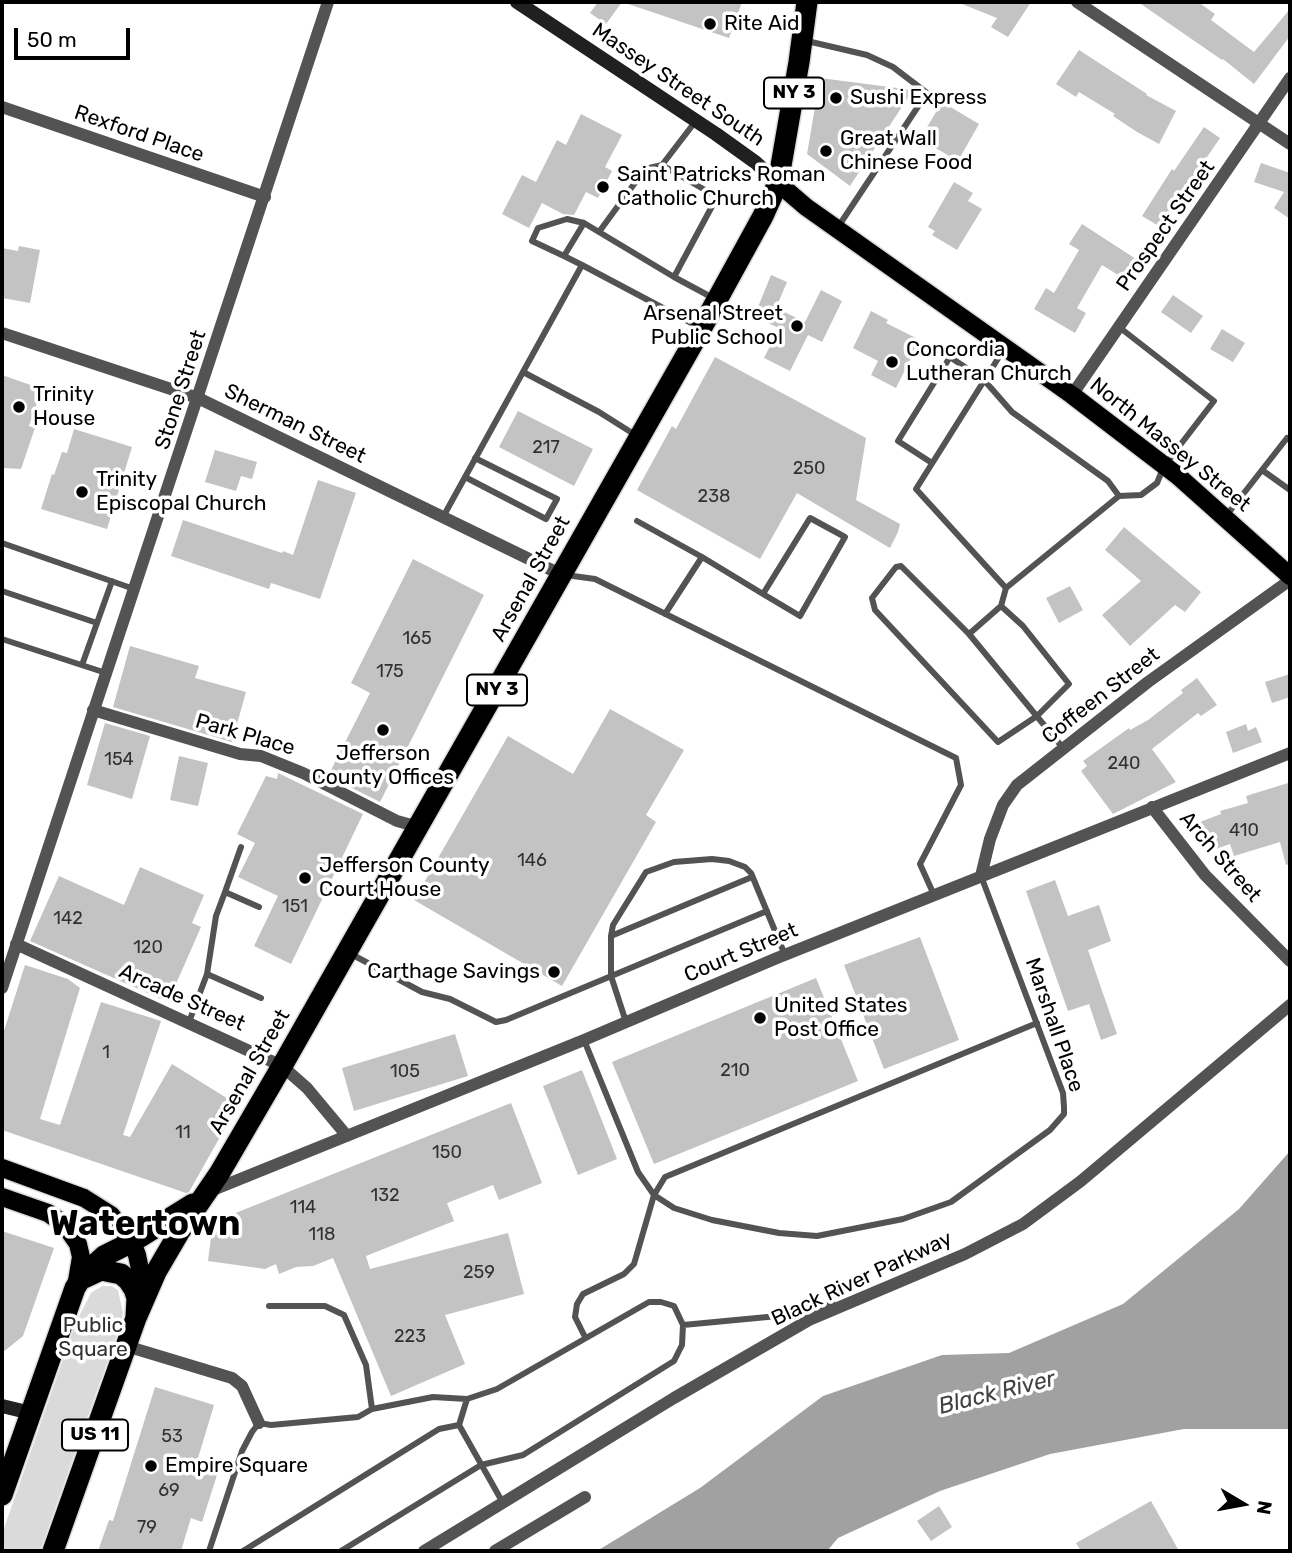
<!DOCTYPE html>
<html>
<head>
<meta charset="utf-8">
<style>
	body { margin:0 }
	#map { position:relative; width:1292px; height:1553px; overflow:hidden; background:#fff; font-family:Rubik,sans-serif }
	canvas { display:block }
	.frame { position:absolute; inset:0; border:4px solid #000; pointer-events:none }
	.north { position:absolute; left:1208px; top:1469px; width:70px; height:70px; -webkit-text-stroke:5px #fff; paint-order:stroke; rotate:100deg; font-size:19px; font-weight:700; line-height:28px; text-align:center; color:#000 }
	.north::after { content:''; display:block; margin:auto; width:24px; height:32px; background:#000; clip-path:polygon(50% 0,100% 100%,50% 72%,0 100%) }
	.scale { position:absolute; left:14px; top:28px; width:116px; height:32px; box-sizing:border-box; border:4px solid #000; border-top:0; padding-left:9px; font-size:21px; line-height:24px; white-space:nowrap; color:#000; -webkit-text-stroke:5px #fff; paint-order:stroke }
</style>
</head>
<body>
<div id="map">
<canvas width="1292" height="1553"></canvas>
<div class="frame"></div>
<div class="north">N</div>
<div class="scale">50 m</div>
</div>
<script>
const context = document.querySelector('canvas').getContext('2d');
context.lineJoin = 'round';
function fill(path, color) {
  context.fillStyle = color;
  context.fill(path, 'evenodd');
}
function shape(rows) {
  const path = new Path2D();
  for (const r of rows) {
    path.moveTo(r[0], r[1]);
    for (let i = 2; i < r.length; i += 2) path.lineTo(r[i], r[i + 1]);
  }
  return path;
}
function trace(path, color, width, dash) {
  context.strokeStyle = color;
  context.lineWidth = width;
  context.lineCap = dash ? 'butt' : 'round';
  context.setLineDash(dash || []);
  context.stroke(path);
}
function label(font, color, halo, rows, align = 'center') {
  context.font = font + ' Rubik,sans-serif';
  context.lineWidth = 7;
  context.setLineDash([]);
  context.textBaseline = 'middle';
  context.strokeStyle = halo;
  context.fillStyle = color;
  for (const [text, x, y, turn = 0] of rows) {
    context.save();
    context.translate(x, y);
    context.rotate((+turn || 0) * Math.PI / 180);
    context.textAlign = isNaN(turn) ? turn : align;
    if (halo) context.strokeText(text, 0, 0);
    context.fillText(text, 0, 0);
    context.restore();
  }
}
const green = shape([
	[102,1286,111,1286,118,1290,123,1313,120,1326,40,1551,2,1551,2,1534,76,1322,91,1293]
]);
const water = shape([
	[1290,1151,1290,1429,1184,1429,1050,1454,940,1491,838,1538,827,1551,597,1551,700,1488,823,1396,942,1355,1009,1353,1123,1304,1239,1209]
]);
const building = shape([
	[598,2,622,2,606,24,590,13],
	[628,2,742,2,729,38,628,4],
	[957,2,1031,2,1008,37,991,27,997,18],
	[1138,2,1198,2,1215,14,1211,20,1254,52,1290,9,1290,36,1254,84,1223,59,1222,60],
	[1079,50,1147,94,1146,95,1176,111,1159,144,1137,132,1113,116,1115,114,1079,92,1076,97,1056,84],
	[820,78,913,90,850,186,807,154],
	[942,102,979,124,958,161,920,139],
	[581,114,622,135,605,167,612,171,598,198,586,192,574,215,563,214,542,203,529,228,502,214,522,175,536,182,557,140,566,145],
	[1204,127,1220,138,1190,182,1192,183,1162,228,1142,216,1172,169,1174,171],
	[1261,163,1290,173,1290,219,1274,208,1284,192,1254,182],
	[954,182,973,193,968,201,982,209,957,250,932,235,935,231,928,227],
	[1082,224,1136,259,1123,278,1102,265,1077,308,1086,313,1075,333,1034,309,1046,288,1054,293,1079,250,1069,244],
	[19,246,40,250,30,303,2,298,2,248,18,251],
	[771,275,787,282,776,308,805,322,821,290,842,301,822,342,808,335,790,371,764,358,779,328,754,317],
	[1173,295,1203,316,1191,333,1161,312],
	[871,311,888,320,886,323,920,340,896,388,871,375,878,361,853,348],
	[1222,329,1245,343,1233,362,1210,349],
	[715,357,866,438,856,500,900,524,898,532,890,548,797,493,760,559,637,490,672,426,676,429],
	[2,375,42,389,29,426,35,428,21,469,2,468],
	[518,411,593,449,574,486,499,447],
	[74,429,132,447,107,529,41,509,52,474,54,475,62,452,67,453],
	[215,450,257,462,252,479,241,476,236,491,205,482],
	[318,480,356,493,320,599,271,583,269,589,171,556,183,520,282,553,283,551,293,555],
	[1124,527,1201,592,1185,612,1175,605,1130,646,1102,615,1141,581,1105,550],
	[413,559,484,595,380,802,328,776,370,693,351,683],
	[1070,586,1083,610,1059,623,1046,598],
	[130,646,199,666,195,678,246,692,232,742,113,707],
	[1290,674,1290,697,1272,703,1265,682],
	[1197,678,1217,705,1201,716,1198,713,1152,749,1176,782,1113,814,1081,771,1087,766,1083,761,1129,728,1130,730,1148,720,1183,693,1181,690],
	[610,709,684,750,646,815,656,822,562,986,414,900,508,736,573,774],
	[105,723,150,736,132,799,87,785],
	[1246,724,1248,731,1256,727,1262,742,1233,753,1226,732],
	[179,756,208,763,198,806,170,800],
	[278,773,363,814,291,964,254,946,278,896,238,877,255,843,237,834,266,776,277,779],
	[1288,783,1290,791,1290,864,1286,865,1280,842,1234,856,1230,844,1210,851,1200,822,1221,814,1220,811,1248,803,1246,796],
	[140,867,204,895,192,923,201,927,168,1002,30,941,59,876,124,905],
	[1055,880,1068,916,1099,905,1111,941,1088,950,1117,1034,1101,1040,1089,1004,1068,1011,1026,891],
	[920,937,959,1040,884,1069,844,965],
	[25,965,68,979,80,988,40,1119,60,1125,101,1002,161,1021,123,1135,130,1137,172,1064,238,1105,189,1192,186,1193,2,1130,2,1037],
	[816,978,858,1081,654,1164,612,1062],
	[455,1034,468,1076,354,1111,342,1068],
	[582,1070,617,1159,578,1175,543,1086],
	[511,1103,542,1183,499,1200,493,1185,447,1203,454,1221,366,1256,370,1269,508,1233,524,1294,445,1315,465,1364,391,1396,333,1258,313,1266,296,1267,279,1274,276,1264,265,1269,208,1261,213,1222],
	[2,1231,54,1248,23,1336,2,1353],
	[155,1387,214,1405,195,1468,217,1475,202,1522,191,1518,181,1551,98,1551,109,1520,113,1521],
	[1151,1501,1179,1551,1081,1551,1076,1543],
	[939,1506,952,1527,931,1541,917,1521]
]);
const lane = shape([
	[807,41,867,55,893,67,927,93,838,227],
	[599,232,645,169,662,165],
	[564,256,532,241,538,228,567,219,584,223],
	[582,265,564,256,584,223,674,277,717,197,662,165,695,122],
	[674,277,715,299],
	[1004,349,916,489,1006,588,1119,496,1141,495,1157,483,1164,466,1214,401,1119,327],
	[523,372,599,412,637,436],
	[932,463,898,441,950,357,984,380,1012,412,1108,481,1119,496],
	[1262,470,1290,490],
	[465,477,546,519,557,499,475,458],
	[1226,516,1287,438,1290,440],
	[443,517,582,265,697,326],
	[637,521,702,557],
	[2,543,134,589],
	[566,575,595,579,956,758,961,785,920,864,934,895],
	[1006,588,1001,606,969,634,1063,748],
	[2,591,97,623,82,665],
	[665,614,702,557,763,594,800,616,845,537,810,518,763,594],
	[97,623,112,581],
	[969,634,901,566,896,567,872,598,875,610,998,742,1037,716,1069,684,1023,626,1001,606],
	[2,639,106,673],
	[225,892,241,847],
	[611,936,752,877],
	[351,954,422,992,450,999,496,1022,506,1020,767,911],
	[207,974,216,916,225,892,259,907],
	[189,1022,207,974,261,998],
	[626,1022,611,976,611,936,613,925,646,872,674,862,712,859,729,861,745,867,751,873,785,955],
	[584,1040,638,1172,654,1195,674,1208,712,1220,779,1233,817,1236,903,1219,951,1202,1050,1130,1064,1114,1064,1107,1063,1093,981,876],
	[269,1306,325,1306,344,1315,366,1365,372,1409],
	[683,1325,778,1316,833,1304],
	[585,1337,575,1317,577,1304,583,1294,624,1274,634,1264,654,1195,665,1177,1037,1023],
	[467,1399,459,1425,503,1503],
	[209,1551,242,1451,252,1432,259,1423,271,1425,358,1417,372,1409,433,1397,467,1399,497,1389,649,1302,661,1302,674,1306,683,1325,682,1345,674,1361,523,1455,481,1465,341,1551],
	[243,1551,439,1429,459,1425]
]);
const street = shape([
	[1077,2,1290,144],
	[2,107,265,197],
	[2,333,198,398,562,575],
	[1072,395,1290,78],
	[93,710,240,754,261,756,303,773,397,821,419,827],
	[1152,807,1205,875,1290,961],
	[981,876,990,839,1003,805,1017,785,1148,682,1290,580],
	[16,944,282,1066,307,1088,347,1136],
	[2,988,328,2],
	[208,1192,584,1040,777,958,1290,753],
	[126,1346,232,1378,242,1386,259,1423],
	[424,1551,674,1398,809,1320,965,1254,1023,1224,1081,1181,1290,1005],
	[495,1551,585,1497]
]);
const secondary = shape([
	[517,2,716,134,755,162,778,183],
	[2,1406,31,1413]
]);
const primary = shape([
	[778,183,806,207,1072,395,1178,476,1290,576],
	[2,1168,84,1198,111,1215,132,1242,137,1255,141,1274,139,1304],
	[2,1197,48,1213,61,1222,69,1231,78,1244,81,1257,76,1287]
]);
const highway = shape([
	[84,1278,101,1270,121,1274,128,1280,134,1289,137,1298,136,1316],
	[2,1495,75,1288,83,1275,104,1256,132,1242,193,1204],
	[53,1551,136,1318,156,1272,180,1231,219,1174,282,1066,701,329,763,216,778,183,799,62,807,2]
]);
const markers = [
	[710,24,7,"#000"],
	[836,98,7,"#000"],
	[826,151,7,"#000"],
	[603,187,7,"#000"],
	[797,326,7,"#000"],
	[892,362,7,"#000"],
	[19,407,7,"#000"],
	[82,492,7,"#000"],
	[383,730,7,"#000"],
	[305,878,7,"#000"],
	[554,972,7,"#000"],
	[760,1018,7,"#000"],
	[151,1466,7,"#000"]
];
const numberNames = [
	["217",546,448],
	["250",809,469],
	["238",714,497],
	["165",417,639],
	["175",390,672],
	["154",119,760],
	["240",1124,764],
	["410",1244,831],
	["146",532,861],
	["151",295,907],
	["142",68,919],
	["120",148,948],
	["1",106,1053],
	["210",735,1071],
	["105",405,1072],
	["11",183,1133],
	["150",447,1153],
	["132",385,1196],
	["114",303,1208],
	["118",322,1235],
	["259",479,1273],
	["223",410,1337],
	["53",172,1437],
	["69",169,1491],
	["79",147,1528]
];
const shields = [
	[794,93,60],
	[497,690,60],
	[95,1435,66]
];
const shieldNames = [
	["NY 3",794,93],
	["NY 3",497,690],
	["US 11",95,1435]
];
const poiNames = [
	["Rite Aid",724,24],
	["Sushi Express",850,98],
	["Great Wall",840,139],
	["Chinese Food",840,163],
	["Saint Patricks Roman",617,175],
	["Catholic Church",617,199],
	["Arsenal Street",783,314,"right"],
	["Public School",783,338,"right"],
	["Concordia",906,350],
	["Lutheran Church",906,374],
	["Trinity",33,395],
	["House",33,419],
	["Trinity",96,480],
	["Episcopal Church",96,504],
	["Jefferson",383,754,"center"],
	["County Offices",383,778,"center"],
	["Jefferson County",319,866],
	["Court House",319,890],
	["Carthage Savings",540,972,"right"],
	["United States",774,1006],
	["Post Office",774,1030],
	["Empire Square",165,1466]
];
const streetNames = [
	["Massey Street South",678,85,34],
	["Rexford Place",139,134,19],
	["Prospect Street",1166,226,-55],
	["Stone Street",181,390,-72],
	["Sherman Street",295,424,26],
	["North Massey Street",1170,445,39],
	["Arsenal Street",531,579,-61],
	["Coffeen Street",1101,696,-38],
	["Park Place",245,735,16],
	["Arch Street",1220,857,49],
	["Court Street",741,953,-23],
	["Arcade Street",182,998,24],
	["Marshall Place",1054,1025,71],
	["Arsenal Street",250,1072,-60],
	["Black River Parkway",862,1279,-25]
];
const parkNames = [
	["Public",93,1326],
	["Square",93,1350]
];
const waterNames = [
	["Black River",997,1393,-14]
];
const townNames = [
	["Watertown",145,1225]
];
fill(green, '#dadada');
fill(water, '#a1a1a1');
fill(building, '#c3c3c3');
trace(primary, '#dbdbdb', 21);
trace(highway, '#dbdbdb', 24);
trace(lane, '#535353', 6);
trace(street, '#535353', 12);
trace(secondary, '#202020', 14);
trace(primary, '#000', 18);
trace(highway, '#000', 21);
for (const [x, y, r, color] of markers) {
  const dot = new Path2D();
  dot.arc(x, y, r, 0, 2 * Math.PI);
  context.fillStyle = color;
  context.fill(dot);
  trace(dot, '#fff', 2.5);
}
label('18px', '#313131', null, numberNames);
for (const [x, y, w] of shields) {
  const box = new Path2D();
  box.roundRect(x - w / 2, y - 15.5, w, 31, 5);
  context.fillStyle = '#fff';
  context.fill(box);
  trace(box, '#000', 2);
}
label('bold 19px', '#000', null, shieldNames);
label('21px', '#000', '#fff', poiNames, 'left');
label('21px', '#000', '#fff', streetNames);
label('21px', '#313131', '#fff', parkNames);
label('italic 23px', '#424242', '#fff', waterNames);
label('bold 35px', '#000', '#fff', townNames);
</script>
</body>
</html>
